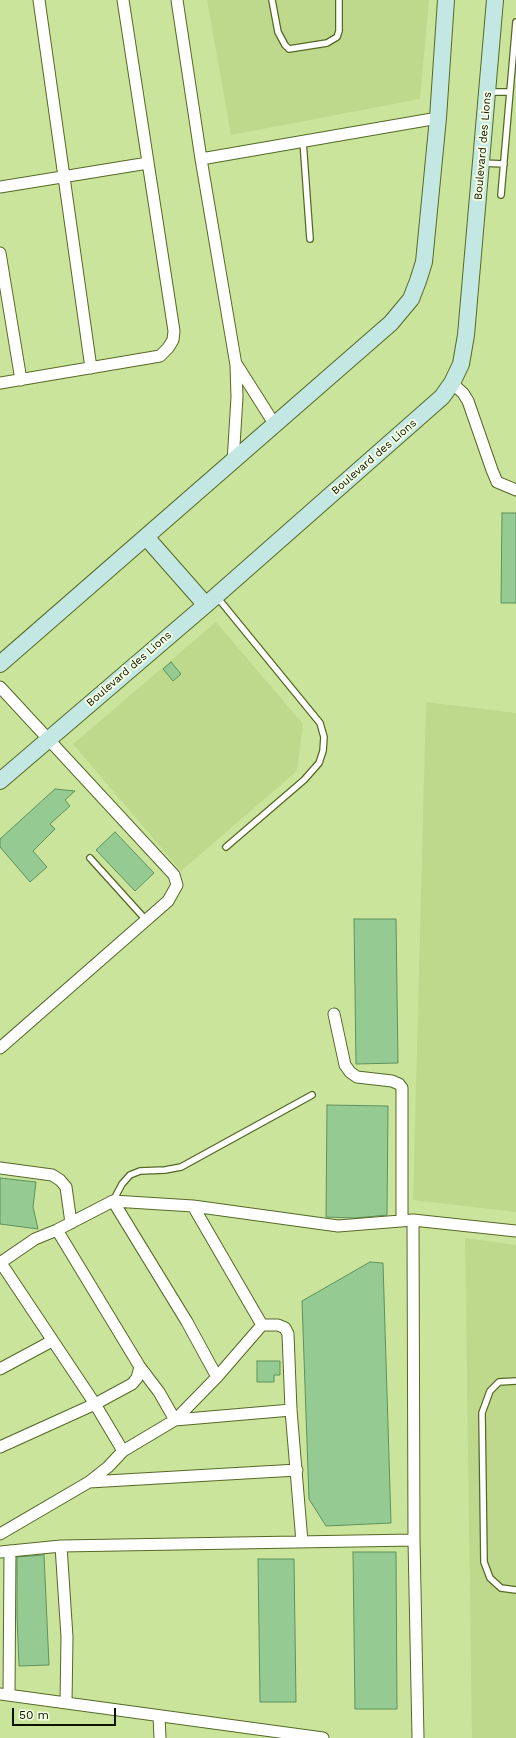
<!DOCTYPE html>
<html>
<head>
<meta charset="utf-8">
<style>
	body { margin:0 }
	#map { position:relative; width:516px; height:1738px; overflow:hidden; background:#cbe49c; font-family:"Work Sans",sans-serif }
	canvas { display:block }
	.scale { position:absolute; left:12px; top:1708px; width:104px; height:18px; box-sizing:border-box; border:2px solid #0c1300; border-top:0; padding-left:5px; font-size:12px; line-height:14px; white-space:nowrap; color:#0c1300; -webkit-text-stroke:3px #f4fee2; paint-order:stroke }
</style>
</head>
<body>
<div id="map">
<canvas width="516" height="1738"></canvas>
<div class="scale">50 m</div>
</div>
<script>
const context = document.querySelector('canvas').getContext('2d');
context.lineJoin = 'round';
function fill(path, color) {
  context.fillStyle = color;
  context.fill(path, 'evenodd');
}
function shape(rows) {
  const path = new Path2D();
  for (const r of rows) {
    path.moveTo(r[0], r[1]);
    for (let i = 2; i < r.length; i += 2) path.lineTo(r[i], r[i + 1]);
  }
  return path;
}
function trace(path, color, width, dash) {
  context.strokeStyle = color;
  context.lineWidth = width;
  context.lineCap = dash ? 'butt' : 'round';
  context.setLineDash(dash || []);
  context.stroke(path);
}
function label(font, color, halo, rows, align = 'center') {
  context.font = font + ' "Work Sans",sans-serif';
  context.lineWidth = 4;
  context.setLineDash([]);
  context.textBaseline = 'middle';
  context.strokeStyle = halo;
  context.fillStyle = color;
  for (const [text, x, y, turn = 0] of rows) {
    context.save();
    context.translate(x, y);
    context.rotate((+turn || 0) * Math.PI / 180);
    context.textAlign = isNaN(turn) ? turn : align;
    if (halo) context.strokeText(text, 0, 0);
    context.fillText(text, 0, 0);
    context.restore();
  }
}
const built = shape([
	[207,0,429,0,420,99,231,135],
	[216,622,303,724,297,771,181,871,73,744],
	[426,702,516,713,516,1212,413,1200],
	[465,1238,516,1245,516,1738,472,1738]
]);
const building = shape([
	[502,513,516,513,516,603,501,603,502,513],
	[171,662,181,674,173,681,163,669,171,662],
	[55,789,75,791,65,800,70,806,50,824,55,829,33,851,47,867,30,882,0,847,0,839,55,789],
	[115,832,154,873,135,891,96,850,115,832],
	[354,919,396,919,398,1063,356,1064,354,919],
	[327,1105,388,1106,387,1215,355,1218,326,1217,327,1105],
	[0,1178,36,1182,33,1207,38,1229,0,1224,0,1178],
	[370,1262,383,1263,391,1523,326,1526,309,1499,302,1301,370,1262],
	[257,1361,280,1361,280,1375,274,1375,274,1382,257,1382,257,1361],
	[353,1552,396,1552,397,1709,355,1709,353,1552],
	[44,1555,49,1665,19,1666,17,1616,17,1557,44,1555],
	[258,1559,294,1559,296,1702,260,1702,258,1559]
]);
const lane = shape([
	[272,0,278,32,285,45,289,49,327,43,337,37,339,31,339,0],
	[488,92,510,92],
	[303,141,310,239],
	[482,163,504,164],
	[501,195,516,22],
	[217,597,320,723,324,737,323,751,319,763,304,780,226,847],
	[90,858,146,920],
	[113,1201,122,1184,130,1175,140,1171,165,1170,181,1167,312,1095],
	[516,1381,499,1382,490,1391,482,1413,484,1562,490,1578,501,1588,516,1590]
]);
const street = shape([
	[39,0,91,368],
	[177,0,201,159,236,365,237,397,233,462],
	[201,159,438,118],
	[0,187,148,163],
	[0,253,21,380],
	[237,365,275,425],
	[0,383,160,356,168,348,173,340,174,331,123,0],
	[452,383,463,393,468,401,492,470,497,482,516,490],
	[0,687,174,875,177,885,168,901,0,1048],
	[334,1014,345,1065,350,1072,357,1077,392,1081,399,1084,402,1088,402,1221],
	[0,1168,52,1175,60,1180,66,1187,71,1223],
	[113,1201,187,1322,217,1377],
	[193,1206,262,1325],
	[413,1220,414,1540,418,1738],
	[0,1263,35,1239,57,1230,113,1201,193,1206,338,1226,413,1220,516,1231],
	[1,1263,95,1404,123,1451],
	[140,1367,159,1392,175,1420,291,1410],
	[0,1369,52,1341],
	[0,1447,95,1404,132,1384,137,1378,140,1367,57,1230],
	[89,1482,297,1470],
	[0,1534,89,1482,108,1467,123,1451,175,1420,217,1377,262,1325,278,1325,285,1328,288,1334,291,1410,302,1542],
	[61,1546,67,1637,66,1703],
	[0,1552,61,1546,414,1540],
	[0,1694,323,1738],
	[9,1695,10,1551],
	[159,1716,160,1738]
]);
const secondary = shape([
	[146,537,205,604],
	[0,664,391,323,411,299,418,281,424,262,438,118,446,0],
	[0,781,216,596,442,397,452,383,461,364,466,335,495,0]
]);
const streetNames = [
	["Boulevard des Lions",483,146,-85],
	["Boulevard des Lions",374,457,-41],
	["Boulevard des Lions",129,669,-41]
];
fill(built, '#bed98b');
fill(building, '#95cb93');
trace(building, '#5d915c', 1);
trace(lane, '#556925', 8);
trace(street, '#556925', 13);
trace(secondary, '#556925', 18);
trace(lane, '#fff', 5.5);
trace(street, '#fff', 11);
trace(secondary, '#c3e8e3', 16);
label('11px', '#0c1300', '#f4fee2', streetNames);
</script>
</body>
</html>
